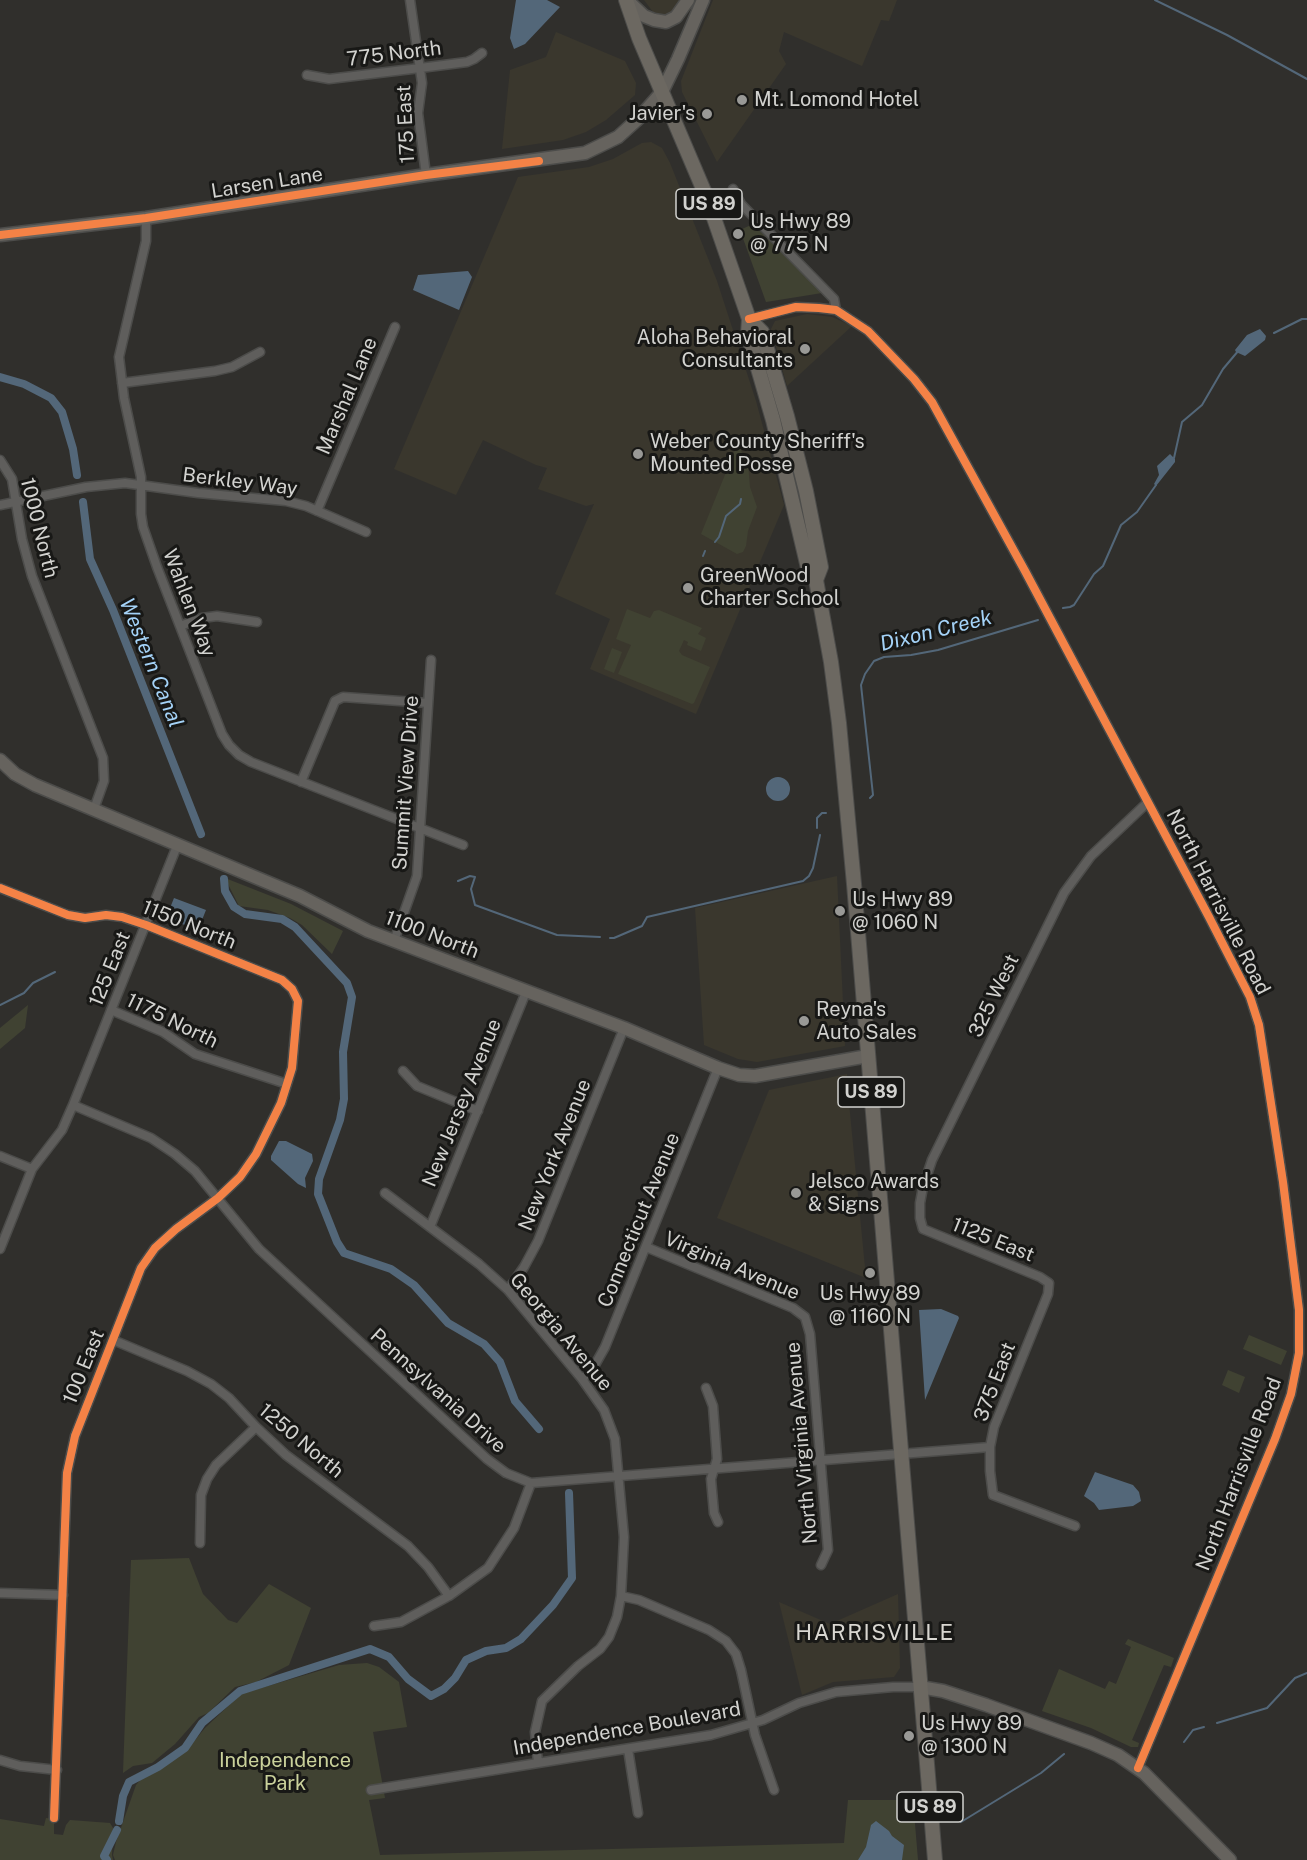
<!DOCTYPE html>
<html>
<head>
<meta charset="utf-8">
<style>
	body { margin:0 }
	canvas { display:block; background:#302f2c }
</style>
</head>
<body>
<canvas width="1307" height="1860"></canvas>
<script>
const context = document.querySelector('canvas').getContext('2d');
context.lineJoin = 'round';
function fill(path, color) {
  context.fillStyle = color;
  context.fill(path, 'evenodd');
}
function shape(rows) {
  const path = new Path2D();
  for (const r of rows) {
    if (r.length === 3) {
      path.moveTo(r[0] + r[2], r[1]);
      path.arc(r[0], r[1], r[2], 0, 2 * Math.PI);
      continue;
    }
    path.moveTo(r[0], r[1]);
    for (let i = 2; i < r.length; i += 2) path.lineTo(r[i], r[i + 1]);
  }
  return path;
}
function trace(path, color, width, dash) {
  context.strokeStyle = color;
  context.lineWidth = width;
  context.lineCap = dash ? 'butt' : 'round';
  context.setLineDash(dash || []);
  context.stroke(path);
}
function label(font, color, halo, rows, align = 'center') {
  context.font = font + ' "Public Sans",sans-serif';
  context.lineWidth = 6;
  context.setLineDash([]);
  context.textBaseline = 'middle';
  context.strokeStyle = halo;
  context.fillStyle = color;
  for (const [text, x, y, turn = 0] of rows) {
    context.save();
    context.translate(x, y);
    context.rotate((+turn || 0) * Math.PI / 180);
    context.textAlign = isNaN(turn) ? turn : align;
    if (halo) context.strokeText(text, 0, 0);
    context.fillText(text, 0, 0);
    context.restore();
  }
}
const built = shape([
	[644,0,681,0,669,14,664,15,653,12],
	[713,0,897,0,889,21,881,20,862,66,784,32,779,51,786,64,717,162,682,92,681,81],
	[556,32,625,61,636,83,635,95,606,120,586,132,563,140,502,149,510,70,546,57],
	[651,142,662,148,670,163,717,281,756,401,784,505,696,714,590,669,610,619,555,594,594,504,586,506,538,489,547,468,536,465,483,440,456,495,394,469,518,177,589,167,613,159,642,143],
	[807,314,832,317,852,326,787,386,771,329,775,321],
	[837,876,845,1046,757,1062,738,1059,704,1045,695,908],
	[847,1074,849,1103,866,1278,717,1218,769,1090],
	[898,1594,900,1668,894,1677,833,1682,802,1695,779,1602,830,1624]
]);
const green = shape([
	[753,224,822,293,766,302,740,230],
	[731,442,740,449,748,463,750,487,757,507,748,531,746,546,743,552,737,554,701,534,735,450,727,446,728,443],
	[627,609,650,618,654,611,659,610,702,628,698,634,706,638,701,651,687,645,688,642,684,640,679,651,682,655,710,667,694,703,692,704,618,674,631,645,616,639],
	[612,648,622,652,614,673,604,669],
	[225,878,291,904,343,931,332,954,302,925,290,918,268,910,239,906],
	[28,1005,25,1028,0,1049,0,1028],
	[1249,1335,1287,1351,1281,1365,1243,1349],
	[1228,1370,1245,1377,1239,1393,1222,1385],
	[189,1558,203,1594,228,1620,237,1623,269,1584,311,1608,289,1665,256,1682,235,1687,208,1713,199,1717,175,1744,152,1763,133,1766,123,1773,131,1560],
	[1128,1639,1174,1658,1171,1667,1164,1665,1132,1740,1139,1743,1138,1747,1131,1747,1091,1728,1042,1711,1059,1669,1105,1689,1109,1681,1116,1684,1131,1647,1125,1644],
	[367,1663,379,1667,399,1682,407,1727,373,1732,385,1798,369,1800,380,1855,844,1843,848,1800,913,1800,918,1860,115,1860,113,1855,116,1842,136,1785,143,1777,163,1767,187,1750,205,1728,241,1694,339,1665],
	[46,1818,54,1819,54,1834,63,1835,66,1825,70,1820,110,1823,113,1828,112,1855,113,1860,0,1860,0,1819,44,1826]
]);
const water = shape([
	[516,0,547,0,560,7,525,44,514,49,510,38],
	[468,271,472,277,459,310,413,290,418,275],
	[1260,329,1266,336,1265,340,1245,356,1236,352,1235,350,1247,335],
	[1170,454,1175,459,1175,462,1156,486,1154,484,1159,475,1157,466],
	[778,789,12],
	[174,898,206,910,198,930,166,918],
	[279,1141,286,1141,312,1154,313,1161,305,1178,306,1188,298,1184,271,1160,271,1156],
	[941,1309,958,1316,959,1318,925,1400,919,1310],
	[1095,1472,1133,1485,1139,1492,1141,1501,1133,1506,1099,1510,1094,1503,1084,1496],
	[876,1821,889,1831,892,1836,904,1845,902,1860,858,1860,866,1847,871,1825]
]);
const stream = shape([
	[1155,0,1227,35,1307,79],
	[1274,333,1302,319,1307,319],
	[1174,458,1182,422,1202,405,1223,369,1239,350],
	[715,542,719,537,726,516,740,504,741,499],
	[703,556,705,551],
	[1063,608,1070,607,1074,605,1094,574,1103,566,1121,525,1137,512,1156,485],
	[870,798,873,795,861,685,865,674,874,661,884,657,911,655,938,650,1038,620],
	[817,828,817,818,822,813,826,813],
	[458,881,470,876,475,877,471,889,475,905,557,935,600,937],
	[610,938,614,938,642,926,647,917,803,881,809,876,813,868,820,835],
	[0,1005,24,993,33,983,55,972],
	[1217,1723,1267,1708,1295,1678,1307,1673],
	[1184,1742,1193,1730,1204,1727],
	[961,1822,1041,1773,1064,1754]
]);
const canal = shape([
	[0,377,24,384,51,398,62,412,73,449,77,475],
	[83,502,90,559,113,610,201,834],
	[224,879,225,891,234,907,245,914,282,919,295,927,347,983,352,997,343,1052,344,1099,340,1120,319,1179,318,1194,337,1242,344,1253,391,1269,414,1285,448,1323,484,1344,500,1362,515,1401,539,1429],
	[119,1821,123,1796,129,1782,158,1767,185,1748,202,1723,240,1691,370,1649,389,1657,408,1679,431,1696,444,1689,455,1678,466,1660,486,1651,506,1648,521,1639,553,1605,572,1578,569,1493],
	[107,1860,104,1856,117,1830]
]);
const street = shape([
	[410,0,422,83,418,113,426,175],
	[307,75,329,79,420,68,467,62,474,59,482,53],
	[733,189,741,204,834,299,836,310],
	[146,218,146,241,119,357,124,398,141,477,141,514,143,527,157,567,222,734,229,745,239,755,251,762,463,845],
	[749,319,796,307,819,308,836,310,868,331,914,379,932,402,1025,571,1209,917,1250,997,1259,1025,1283,1182,1299,1310,1299,1353,1291,1394,1275,1439,1138,1768],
	[122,383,215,371,232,367,260,352],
	[0,460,12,479,22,539,32,576,103,758,104,781,94,809],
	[0,505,86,487,125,483,198,493,286,501,306,506,366,532],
	[317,511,395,327],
	[180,626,202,618,217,616,257,622],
	[301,782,335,701,343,697,428,703],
	[0,888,68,915,85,918,106,915,122,917,146,925,282,980,292,989,298,1001,292,1068,281,1103,256,1154,240,1177,218,1198,176,1229,155,1248,141,1268,75,1436,67,1473,54,1818],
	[394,941,417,876,431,660],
	[111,1010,163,1032,195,1054,287,1084],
	[403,1071,417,1086,478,1111],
	[73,1105,151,1138,175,1154,195,1171,259,1249,487,1459,506,1473,531,1483,990,1447],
	[0,1156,32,1169],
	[385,1193,479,1264,508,1290,582,1379,604,1410,615,1439,624,1537,621,1596,617,1617,609,1637,600,1649,578,1666,542,1701,535,1732,538,1763],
	[430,1227,526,992],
	[646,1247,793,1308,805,1317,810,1334,828,1550,821,1565],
	[0,1249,32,1169,62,1130,73,1105,177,846],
	[508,1290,524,1267,538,1241,624,1028],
	[113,1340,187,1371,211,1384,229,1398,256,1427,286,1455,408,1546,428,1567,449,1596],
	[582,1379,592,1370,605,1347,718,1068],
	[706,1388,713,1406,717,1459,711,1479,714,1513,718,1522],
	[1075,1526,993,1495,990,1471,990,1447,994,1427,1048,1294,1049,1283,1040,1277,923,1229,920,1218,920,1203,923,1187,932,1160,1064,893,1091,856,1148,802],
	[200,1543,201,1495,207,1479,216,1465,256,1427],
	[0,1593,63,1595],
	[621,1596,639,1600,709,1630,726,1641,736,1654,741,1670,755,1735,774,1790],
	[374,1626,401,1622,449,1596,488,1568,514,1528,531,1483],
	[628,1749,638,1813],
	[0,1760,20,1766,57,1770],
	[371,1790,711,1735,763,1720,799,1703,836,1692,893,1687,920,1687]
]);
const secondary = shape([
	[627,0,644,16,654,20,666,22,676,17,688,0],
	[0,235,146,218,426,175,585,153,618,137,639,118,662,92,678,59,703,0],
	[0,760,15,774,35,785,300,896,368,931,624,1028,718,1068,739,1075,755,1076,868,1056],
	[920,1687,943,1691,986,1705,1091,1743,1118,1755,1144,1773,1230,1860]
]);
const primary = shape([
	[626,0,639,38,707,198,749,319,748,334,773,420,808,568,816,580,831,662,839,723,854,884,935,1860],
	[749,319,762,332,787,416,806,491,821,567,816,580]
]);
const cycleway = shape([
	[0,235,146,218,426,175,539,161],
	[749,319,796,307,819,308,836,310,868,331,914,379,932,402,1025,571,1209,917,1250,997,1259,1025,1283,1182,1299,1310,1299,1353,1291,1394,1275,1439,1138,1768],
	[0,888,68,915,85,918,106,915,122,917,146,925,282,980,292,989,298,1001,292,1068,281,1103,256,1154,240,1177,218,1198,176,1229,155,1248,141,1268,75,1436,67,1473,54,1818]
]);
const markers = [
	[742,100,6,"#999996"],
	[707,114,6,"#999996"],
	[738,234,6,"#999996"],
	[805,349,6,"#999996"],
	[638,454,6,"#999996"],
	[688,588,6,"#999996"],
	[840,911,6,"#999996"],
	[804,1021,6,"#999996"],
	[796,1193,6,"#999996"],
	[870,1273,6,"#999996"],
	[909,1736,6,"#999996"]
];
const shields = [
	[709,204,66],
	[871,1092,66],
	[930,1807,66]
];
const shieldNames = [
	["US 89",709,204],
	["US 89",871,1092],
	["US 89",930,1807]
];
const streetNames = [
	["775 North",394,54,-7],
	["175 East",406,124,-93],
	["Larsen Lane",267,183,-9],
	["Marshal Lane",347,396,-67],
	["Berkley Way",240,482,7],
	["1000 North",39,528,76],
	["Wahlen Way",189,603,69],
	["Summit View Drive",406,783,-86],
	["North Harrisville Road",1218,902,63],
	["1150 North",189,925,22],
	["1100 North",432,935,21],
	["125 East",110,969,-68],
	["325 West",994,996,-64],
	["1175 North",172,1021,26],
	["New Jersey Avenue",462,1103,-68],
	["New York Avenue",555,1155,-68],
	["Connecticut Avenue",639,1220,-68],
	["1125 East",993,1240,22],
	["Virginia Avenue",732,1266,23],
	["Georgia Avenue",561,1332,50],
	["100 East",84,1367,-68],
	["375 East",995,1382,-69],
	["Pennsylvania Drive",438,1391,42],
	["1250 North",301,1441,40],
	["North Virginia Avenue",802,1443,-95],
	["North Harrisville Road",1239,1474,-69],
	["Independence Boulevard",627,1729,-10]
];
const poiNames = [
	["Mt. Lomond Hotel",754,100],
	["Javier's",695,114,"right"],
	["Us Hwy 89",750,222],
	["@ 775 N",750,245],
	["Aloha Behavioral",793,338,"right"],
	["Consultants",793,361,"right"],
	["Weber County Sheriff's",650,442],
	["Mounted Posse",650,465],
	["GreenWood",700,576],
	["Charter School",700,599],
	["Us Hwy 89",852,900],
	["@ 1060 N",852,923],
	["Reyna's",816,1010],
	["Auto Sales",816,1033],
	["Jelsco Awards",808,1182],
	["& Signs",808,1205],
	["Us Hwy 89",870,1294,"center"],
	["@ 1160 N",870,1317,"center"],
	["Us Hwy 89",921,1724],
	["@ 1300 N",921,1747]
];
const parkNames = [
	["Independence",285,1761],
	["Park",285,1784]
];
const waterNames = [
	["Dixon Creek",936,631,-14],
	["Western Canal",151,663,68]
];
const quarterNames = [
	["HARRISVILLE",875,1633]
];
fill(built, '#3a372d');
fill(green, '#404232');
fill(water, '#536779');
trace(stream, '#536779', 2);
trace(canal, '#536779', 8);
trace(street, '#4c4c4a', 11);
trace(secondary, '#4c4c4a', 15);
trace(primary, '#4c4c4a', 16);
trace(street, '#5f5e5c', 8);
trace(secondary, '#66635e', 12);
trace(primary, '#6c6861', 14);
trace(cycleway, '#f48246', 8);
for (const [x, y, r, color] of markers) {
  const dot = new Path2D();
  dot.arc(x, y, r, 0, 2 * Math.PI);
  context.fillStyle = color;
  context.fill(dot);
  trace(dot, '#181816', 2);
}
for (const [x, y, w] of shields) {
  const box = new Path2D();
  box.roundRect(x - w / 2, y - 15, w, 30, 4.5);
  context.fillStyle = '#181816';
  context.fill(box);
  trace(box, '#d2d2cf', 1.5);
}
label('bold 18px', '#d2d2cf', null, shieldNames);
label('20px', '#d2d2cf', '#181816', streetNames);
label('20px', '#d2d2cf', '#181816', poiNames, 'left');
label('20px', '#cad19b', '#181816', parkNames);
label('italic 21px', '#a4d2f7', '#181816', waterNames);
context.letterSpacing = '1.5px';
label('22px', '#d9d7d1', '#181816', quarterNames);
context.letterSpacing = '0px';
</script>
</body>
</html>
